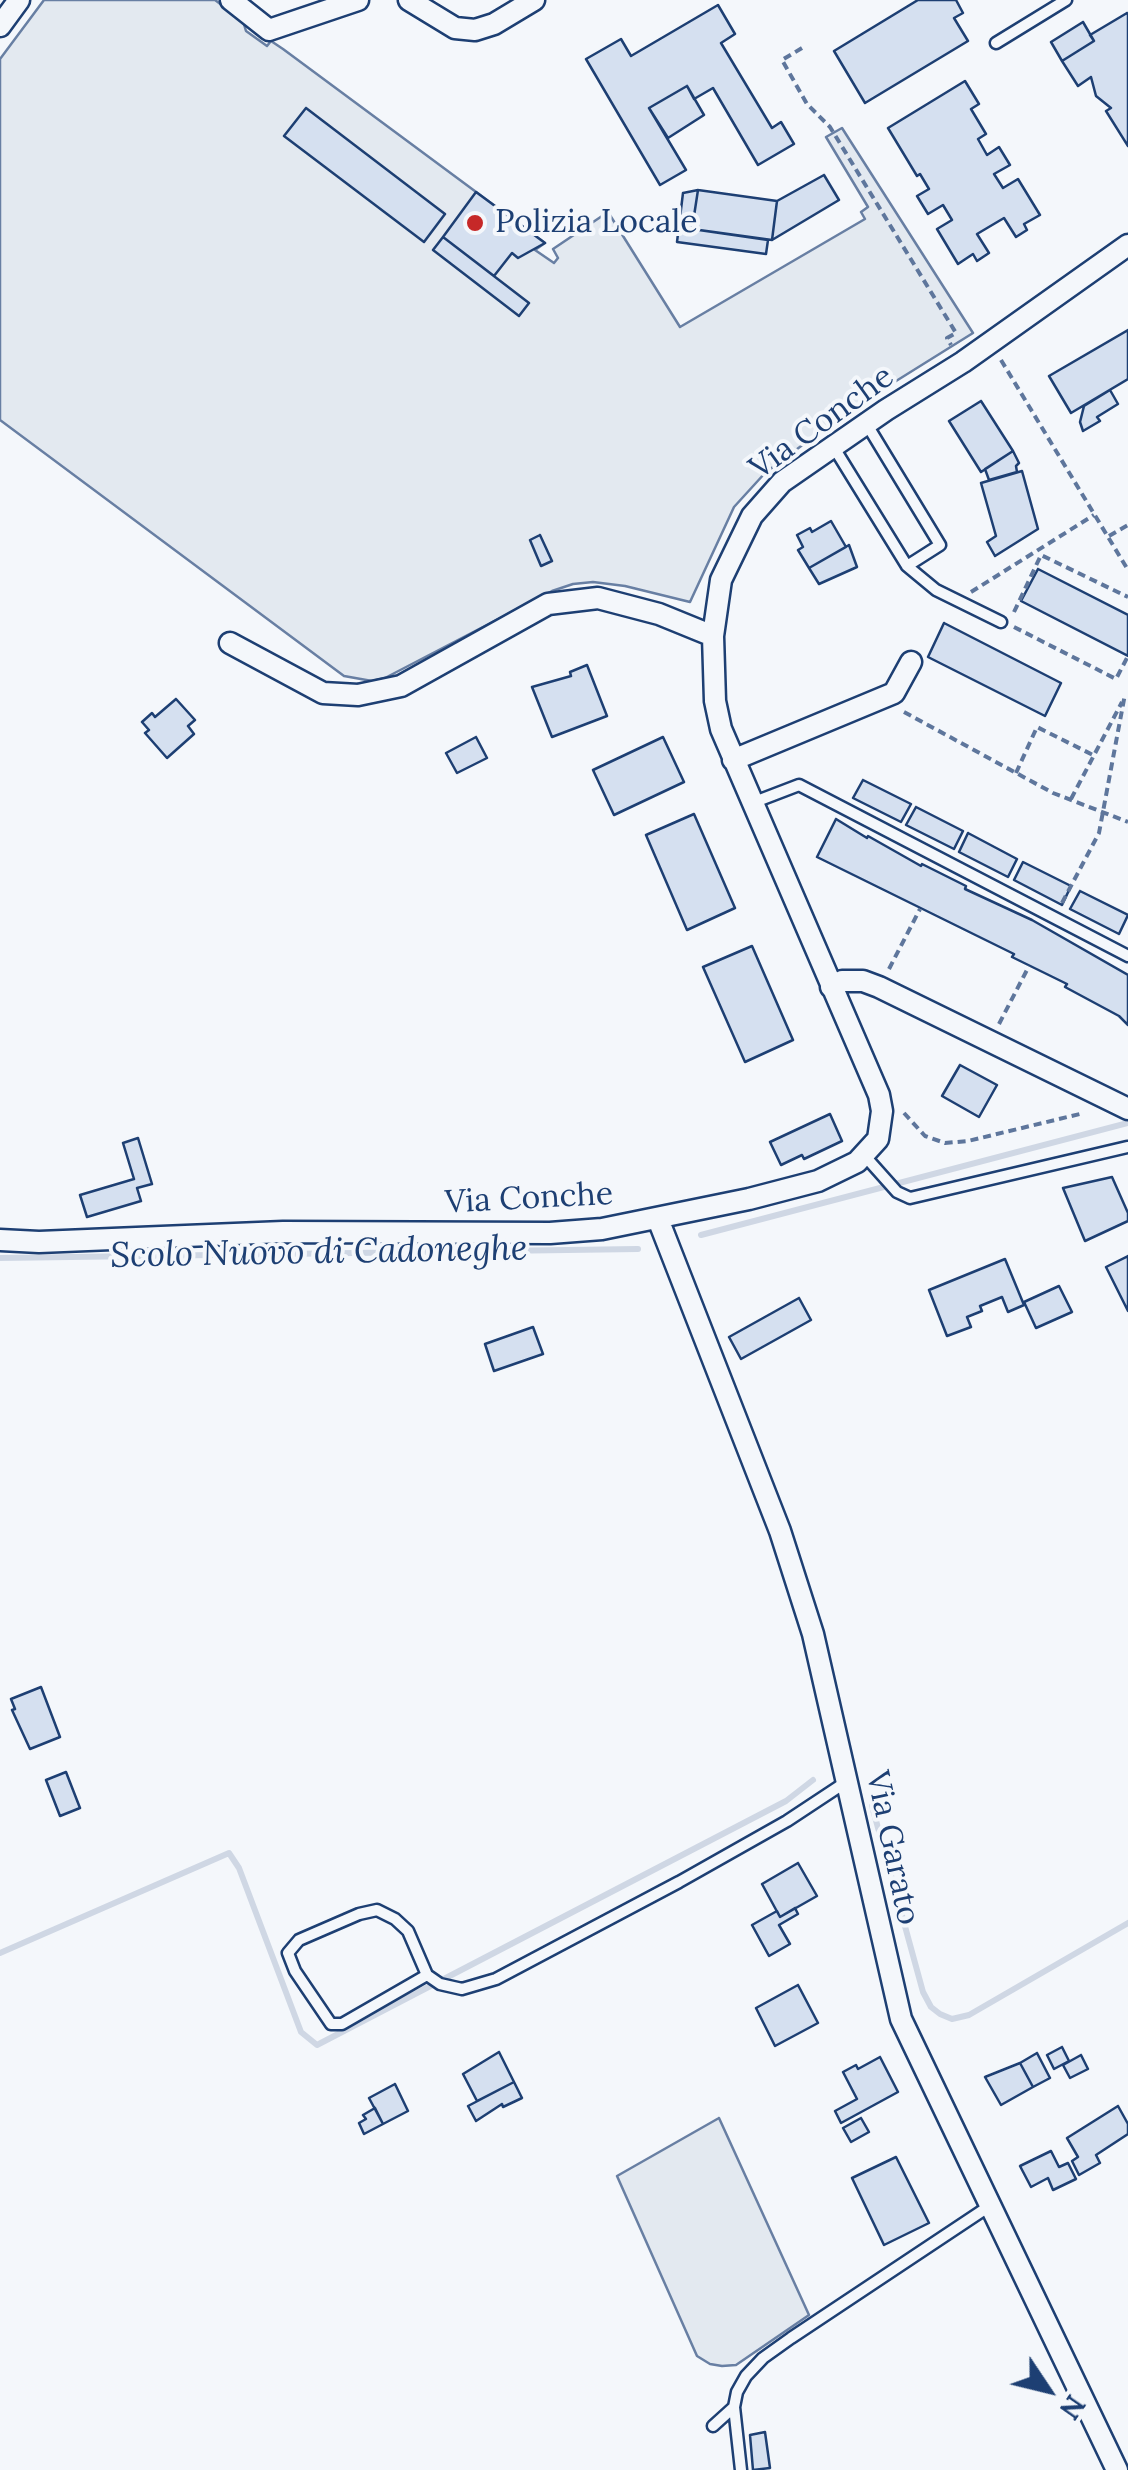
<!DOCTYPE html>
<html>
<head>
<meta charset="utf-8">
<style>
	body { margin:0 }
	#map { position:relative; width:1128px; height:2470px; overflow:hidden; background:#f4f7fb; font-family:Lora,serif }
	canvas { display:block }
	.north { position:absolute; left:998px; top:2340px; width:100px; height:100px; -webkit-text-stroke:8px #f4f7fb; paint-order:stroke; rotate:125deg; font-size:28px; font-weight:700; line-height:40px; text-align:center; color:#1d3f73 }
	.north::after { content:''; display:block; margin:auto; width:35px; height:45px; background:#1d3f73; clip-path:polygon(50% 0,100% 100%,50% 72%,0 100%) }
</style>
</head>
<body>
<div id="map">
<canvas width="1128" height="2470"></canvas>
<div class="north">N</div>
</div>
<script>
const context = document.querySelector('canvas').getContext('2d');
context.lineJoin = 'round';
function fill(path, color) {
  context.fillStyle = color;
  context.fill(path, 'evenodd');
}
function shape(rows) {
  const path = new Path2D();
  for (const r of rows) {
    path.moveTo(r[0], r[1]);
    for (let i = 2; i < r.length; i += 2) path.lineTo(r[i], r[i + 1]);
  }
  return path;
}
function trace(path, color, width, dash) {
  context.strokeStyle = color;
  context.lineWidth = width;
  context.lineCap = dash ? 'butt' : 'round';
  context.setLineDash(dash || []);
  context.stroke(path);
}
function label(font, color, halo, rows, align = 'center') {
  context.font = font + ' Lora,serif';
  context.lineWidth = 8;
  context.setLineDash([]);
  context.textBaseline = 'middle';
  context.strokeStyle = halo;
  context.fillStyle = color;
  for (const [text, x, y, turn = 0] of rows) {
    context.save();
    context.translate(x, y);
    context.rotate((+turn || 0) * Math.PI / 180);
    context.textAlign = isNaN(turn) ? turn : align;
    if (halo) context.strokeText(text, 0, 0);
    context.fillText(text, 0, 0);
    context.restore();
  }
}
const green = shape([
	[44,0,215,0,243,21,246,31,267,46,271,41,283,49,545,243,535,250,554,263,558,258,553,249,608,212,680,327,865,219,861,212,868,207,826,137,842,128,973,333,848,411,765,473,734,507,690,602,625,586,593,582,573,584,552,591,385,678,372,681,344,676,0,420,0,59,44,0],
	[719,2118,809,2315,736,2365,722,2366,710,2364,697,2356,617,2176,719,2118]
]);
const stream = shape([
	[701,1235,1128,1123],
	[0,1258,638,1249],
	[872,1806,923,1992,931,2007,940,2014,952,2019,969,2015,1128,1923],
	[0,1953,229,1853,239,1868,301,2032,317,2045,786,1801,813,1780]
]);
const building = shape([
	[918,0,956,0,963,13,954,18,968,41,865,103,834,51,918,0],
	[718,5,735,34,721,43,772,128,781,122,794,144,758,165,713,88,694,99,687,86,649,108,686,170,660,185,586,59,621,39,631,56,718,5],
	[1127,13,1128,15,1128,146,1106,111,1111,108,1096,96,1091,77,1078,86,1062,61,1094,41,1090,35,1127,13],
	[1083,22,1094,41,1062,61,1051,42,1083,22],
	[965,81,979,104,971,109,986,134,978,139,987,155,999,147,1010,165,994,174,1003,188,1018,179,1040,215,1024,224,1027,230,1016,237,1004,218,977,234,989,253,977,261,973,254,958,264,937,229,952,220,943,205,928,214,917,196,929,189,920,174,917,176,888,128,965,81],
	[687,86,704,115,668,138,649,108,687,86],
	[306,108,445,214,424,242,284,136,306,108],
	[824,175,839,200,772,240,777,201,824,175],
	[698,190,777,201,772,240,692,229,698,190],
	[698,190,692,229,768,240,766,254,677,242,683,193,698,190],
	[476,192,545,243,518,258,512,253,494,276,443,237,476,192],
	[443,237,529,303,519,316,433,250,443,237],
	[1128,330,1128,379,1071,413,1049,376,1128,330],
	[1110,390,1118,404,1097,417,1100,421,1083,431,1080,422,1084,406,1110,390],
	[981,401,1013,451,981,472,949,421,981,401],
	[1013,451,1019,463,1016,466,1017,472,989,480,985,469,1013,451],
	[1022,471,1038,529,995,556,987,542,996,536,981,483,1022,471],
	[831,521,846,547,809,568,798,550,803,547,797,535,810,528,812,532,831,521],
	[540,535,552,561,541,566,530,540,540,535],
	[849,545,857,567,819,584,809,568,849,545],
	[1038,569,1128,615,1128,656,1021,601,1038,569],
	[944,623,1061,683,1045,716,928,657,944,623],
	[587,665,607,716,552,737,532,687,571,676,570,672,587,665],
	[176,699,195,720,188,726,194,734,167,758,145,733,149,730,142,722,152,713,155,717,176,699],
	[476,737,487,758,457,773,446,753,476,737],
	[663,737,684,782,614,815,593,770,663,737],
	[863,780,911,804,901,822,853,798,863,780],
	[916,807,963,831,954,849,906,825,916,807],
	[694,814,735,908,687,930,646,835,694,814],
	[836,819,867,838,868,836,921,866,922,864,966,886,965,889,1032,920,1128,975,1128,1025,1119,1016,1065,987,1067,984,1012,957,1014,954,817,857,836,819],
	[968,833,1017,859,1008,877,959,852,968,833],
	[1023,862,1071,886,1062,905,1014,880,1023,862],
	[1080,891,1128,915,1119,934,1070,909,1080,891],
	[752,946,793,1040,745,1062,703,967,752,946],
	[960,1065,997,1085,979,1117,942,1096,960,1065],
	[830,1114,842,1141,804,1159,802,1155,781,1165,770,1142,830,1114],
	[138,1138,152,1184,137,1188,141,1201,87,1217,80,1195,134,1179,123,1143,138,1138],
	[1112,1177,1128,1213,1128,1221,1085,1241,1063,1188,1112,1177],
	[1128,1256,1128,1311,1106,1267,1128,1256],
	[1005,1259,1024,1305,1008,1312,1002,1297,980,1306,982,1311,967,1317,971,1327,947,1336,929,1290,1005,1259],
	[1059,1286,1072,1312,1036,1328,1024,1302,1059,1286],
	[799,1298,811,1320,741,1359,729,1337,799,1298],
	[533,1327,543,1354,494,1371,485,1344,533,1327],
	[41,1687,60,1737,30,1749,12,1710,15,1709,11,1699,41,1687],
	[66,1772,80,1808,60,1816,46,1780,66,1772],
	[798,1863,817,1896,780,1917,762,1884,798,1863],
	[795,1908,798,1914,779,1925,790,1944,769,1956,752,1925,777,1911,780,1917,795,1908],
	[798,1985,818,2023,775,2046,756,2008,798,1985],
	[1062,2047,1069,2061,1054,2069,1047,2055,1062,2047],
	[499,2052,514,2082,477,2101,463,2074,499,2052],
	[1037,2053,1050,2078,1033,2087,1020,2063,1037,2053],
	[1081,2055,1088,2069,1070,2078,1063,2065,1081,2055],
	[880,2057,898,2092,841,2123,835,2111,857,2099,843,2072,856,2065,858,2069,880,2057],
	[1020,2063,1033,2087,1001,2105,985,2077,1020,2063],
	[514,2082,522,2098,503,2107,502,2104,476,2121,468,2106,514,2082],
	[395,2084,408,2111,383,2124,369,2098,395,2084],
	[1118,2106,1128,2124,1128,2134,1096,2155,1100,2163,1079,2175,1072,2161,1078,2157,1067,2138,1118,2106],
	[375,2108,383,2124,364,2134,359,2123,366,2119,363,2115,375,2108],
	[861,2118,869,2132,851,2142,843,2128,861,2118],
	[1051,2151,1059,2167,1068,2163,1076,2179,1053,2190,1048,2178,1031,2187,1020,2166,1051,2151],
	[896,2157,929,2223,884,2245,852,2178,896,2157],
	[765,2432,770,2468,753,2470,750,2435,765,2432]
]);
const path = shape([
	[802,48,782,60,807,104,830,127,956,333,947,338,951,345],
	[1001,360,1128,570],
	[1109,536,1128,525],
	[971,592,1094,515],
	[1014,612,1041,555,1128,597],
	[1014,627,1116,679,1128,656],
	[904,712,1053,793,1128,822],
	[1016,773,1037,727,1095,756],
	[1071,799,1122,702],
	[1062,903,1099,833,1125,694],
	[889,969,920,909],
	[999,1024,1029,966],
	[904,1113,925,1136,945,1143,968,1141,1084,1113]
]);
const lane = shape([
	[996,43,1066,0],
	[833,446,907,566,940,545,866,423],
	[907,566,936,590,1001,622],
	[752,803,799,785,1128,956],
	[864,1155,897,1192,910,1198,1127,1147],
	[427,1975,342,2024,331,2024,295,1971,288,1953,299,1940,359,1914,377,1910,395,1919,408,1931,427,1975,440,1984,462,1989,496,1979,679,1882,787,1821,846,1782],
	[713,2426,734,2407],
	[741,2470,734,2407,737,2392,746,2376,763,2358,791,2338,988,2207]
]);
const street = shape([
	[231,0,269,30,358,0],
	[409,0,455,28,475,30,494,24,534,0],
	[0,26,19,0],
	[230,643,323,693,358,695,401,686,548,604,598,598,659,614,713,636],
	[733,760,894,693,911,662],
	[831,987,842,981,863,981,879,987,1128,1109],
	[658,1219,780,1531,813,1634,901,2019,1117,2470],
	[0,1240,39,1242,283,1232,550,1233,602,1229,749,1199,818,1181,857,1162,878,1139,882,1111,879,1095,721,729,715,701,713,636,721,580,752,516,782,482,886,410,963,362,1128,245]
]);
const markers = [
	[475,223,10,"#c62828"]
];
const poiNames = [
	["Polizia Locale",495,223]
];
const streetNames = [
	["Via Conche",822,423,-36],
	["Via Conche",529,1199,-3],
	["Via Garato",892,1848,78]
];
const waterNames = [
	["Scolo Nuovo di Cadoneghe",319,1253,-1]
];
fill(green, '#e3e9f0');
trace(green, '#687fa3', 2.5);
trace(stream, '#cfd7e4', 6);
fill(building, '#d5e0f0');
trace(building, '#1d3f73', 2.5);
trace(lane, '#1d3f73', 15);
trace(street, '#1d3f73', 25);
trace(path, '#5e769c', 4, [8, 5]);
trace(lane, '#f4f7fb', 10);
trace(street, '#f4f7fb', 20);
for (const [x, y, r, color] of markers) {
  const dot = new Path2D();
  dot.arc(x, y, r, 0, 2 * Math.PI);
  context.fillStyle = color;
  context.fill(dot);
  trace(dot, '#f4f7fb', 4);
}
label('32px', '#1d3f73', '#f4f7fb', poiNames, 'left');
label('32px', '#1d3f73', '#f4f7fb', streetNames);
label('italic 35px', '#1d3f73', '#f4f7fb', waterNames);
</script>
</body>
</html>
